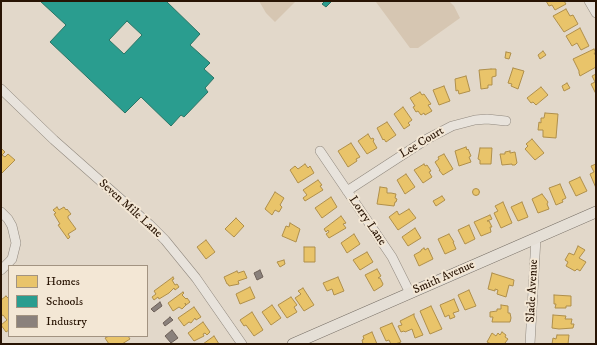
<!DOCTYPE html>
<style>
body{margin:0}
#map{position:relative;width:597px;height:345px;overflow:hidden;background:#e2d8ca;font-family:"IM FELL DW Pica",serif}
canvas{display:block}
.frame{position:absolute;inset:0;border:2px solid #281404;pointer-events:none}
.legend{position:absolute;left:8px;top:265px;width:140px;height:72px;box-sizing:border-box;background:#f3e7d5;border:1px solid #a29381;margin:0;padding:5px 7px;list-style:none;font-size:12px;color:#281404}
.legend li{display:flex;align-items:center;gap:8px;height:20px}
.legend b{width:20px;border:1px solid #a29381}
</style>
<div id="map">
<canvas width="597" height="345"></canvas>
<div class="frame"></div>
<ul class="legend">
<li><b style="height:11px;background:#e9c46a"></b>Homes</li>
<li><b style="height:11px;background:#2a9d8f"></b>Schools</li>
<li><b style="height:11px;background:#8a817c"></b>Industry</li>
</ul>
</div>
<script>
const c = document.querySelector('canvas').getContext('2d');
c.lineJoin = 'round';
function paint(path, color) {
  c.fillStyle = color;
  c.fill(path, 'evenodd');
}
function toPath(rows) {
  const path = new Path2D();
  for (const r of rows) {
    if (r.length === 3) {
      path.moveTo(r[0] + r[2], r[1]);
      path.arc(r[0], r[1], r[2], 0, 2 * Math.PI);
      continue;
    }
    path.moveTo(r[0], r[1]);
    for (let i = 2; i < r.length; i += 2) path.lineTo(r[i], r[i + 1]);
  }
  return path;
}
function strokePath(path, color, width, dash) {
  c.strokeStyle = color;
  c.lineWidth = width;
  c.lineCap = dash ? 'butt' : 'round';
  c.setLineDash(dash || []);
  c.stroke(path);
}
function write(font, color, halo, rows, align = 'center') {
  c.font = font + ' "IM FELL DW Pica",serif';
  c.lineWidth = 4;
  c.setLineDash([]);
  c.textBaseline = 'middle';
  c.strokeStyle = halo;
  c.fillStyle = color;
  for (const [text, x, y, turn = 0] of rows) {
    c.save();
    c.translate(x, y);
    c.rotate((+turn || 0) * Math.PI / 180);
    c.textAlign = isNaN(turn) ? turn : align;
    if (halo) c.strokeText(text, 0, 0);
    c.fillText(text, 0, 0);
    c.restore();
  }
}
paint(toPath([
 [259,1,296,1,275,22,266,13],
 [377,1,449,1,454,6,460,18,418,48,410,48,376,2]
]), '#d6c6b2');
const homes = toPath([
 [546,1,564,1,566,4,555,10,552,5,549,6,546,1],
 [566,9,570,16,573,15,578,24,564,32,553,16,566,9],
 [580,28,589,46,581,50,577,43,572,46,566,36,580,28],
 [594,49,596,53,594,53,596,56,596,67,580,76,579,73,579,71,573,59,594,49],
 [543,51,546,55,540,59,538,55,543,51],
 [506,52,511,53,509,59,505,58,506,52],
 [513,68,524,71,518,89,511,86,512,84,508,83,513,68],
 [491,69,496,69,496,76,492,77,492,85,488,85,488,88,481,89,479,70,491,69],
 [596,74,596,94,591,84,595,82,592,76,596,74],
 [466,76,470,91,459,94,458,90,456,91,455,79,466,76],
 [567,83,570,88,564,91,562,86,567,83],
 [444,86,450,101,439,105,433,90,444,86],
 [541,87,548,95,536,105,533,102,531,103,527,98,541,87],
 [420,92,422,95,424,94,431,104,428,105,432,111,425,115,424,113,421,115,418,111,416,112,413,107,415,106,410,98,420,92],
 [403,107,412,120,408,123,410,125,404,129,394,114,403,107],
 [545,113,558,114,556,138,543,137,543,130,538,130,539,122,541,123,541,118,544,118,545,113],
 [387,122,396,135,386,142,384,139,383,140,377,128,387,122],
 [368,134,371,139,373,138,374,140,373,141,377,148,367,154,358,141,368,134],
 [532,139,544,153,535,160,525,149,528,146,526,144,532,139],
 [351,143,360,157,356,159,357,161,348,167,338,151,351,143],
 [466,147,467,150,468,149,471,156,469,157,471,162,459,166,455,151,466,147],
 [1,148,5,152,2,155,5,157,8,154,15,160,1,174,1,148],
 [480,148,492,148,491,164,480,164,480,160,478,159,480,148],
 [510,151,510,153,515,152,517,163,515,165,512,165,512,164,502,165,500,154,505,154,505,152,510,151],
 [444,154,453,169,443,175,439,170,440,170,435,162,439,159,438,157,444,154],
 [305,164,308,168,310,166,314,173,298,183,290,170,295,166,298,169,305,164],
 [424,164,425,166,427,165,431,171,429,172,432,177,423,183,414,170,424,164],
 [596,164,596,188,590,174,594,172,591,166,596,164],
 [406,174,415,187,405,194,397,180,406,174],
 [580,177,587,191,576,196,569,182,580,177],
 [318,180,322,185,320,186,323,190,305,201,303,198,307,195,303,190,318,180],
 [560,184,566,198,562,200,563,202,556,205,549,188,560,184],
 [380,187,387,188,387,193,391,193,396,194,395,198,397,199,396,202,395,202,394,206,377,204,380,187],
 [476,192,3.5],
 [275,192,284,198,280,205,282,207,279,212,275,210,272,215,265,209,275,192],
 [542,194,548,202,547,204,549,209,538,213,532,199,542,194],
 [442,196,445,200,436,206,433,201,442,196],
 [331,197,337,207,322,218,315,208,331,197],
 [503,202,512,223,501,228,494,213,498,211,495,206,503,202],
 [522,202,528,217,518,221,511,207,522,202],
 [57,207,59,210,64,207,66,210,67,209,71,214,68,216,68,218,76,229,68,234,70,237,68,239,58,225,60,224,54,214,56,213,53,210,57,207],
 [409,209,416,218,398,230,389,217,397,211,399,215,409,209],
 [490,215,492,219,487,221,489,221,492,227,490,227,491,232,481,236,474,222,490,215],
 [341,216,346,223,343,224,346,228,329,238,326,234,329,232,328,230,326,232,324,229,341,216],
 [236,218,244,226,234,237,225,229,236,218],
 [290,223,300,229,296,242,282,236,286,226,289,227,290,223],
 [469,225,475,239,465,244,458,230,469,225],
 [415,228,421,238,408,246,402,237,415,228],
 [354,234,360,244,347,253,341,243,354,234],
 [449,234,454,242,453,242,456,249,445,254,438,239,449,234],
 [206,240,215,252,206,259,197,247,206,240],
 [578,246,585,250,579,258,586,262,580,271,577,269,575,271,566,266,568,262,565,260,569,253,574,255,578,246],
 [304,247,315,247,315,262,304,262,304,247],
 [424,248,425,250,428,248,433,259,419,266,414,255,421,251,421,250,424,248],
 [367,252,373,262,360,270,353,260,367,252],
 [284,260,285,264,280,267,277,262,284,260],
 [377,269,381,276,378,278,380,278,383,284,382,286,374,291,365,275,377,269],
 [237,271,238,273,244,271,247,278,238,281,239,284,229,286,228,284,227,284,224,277,237,271],
 [492,273,514,280,513,286,509,285,506,297,497,294,498,290,495,289,495,291,488,289,492,273],
 [173,277,174,279,172,280,175,285,177,284,179,287,175,290,174,288,169,293,159,299,158,297,154,300,152,297,156,294,154,291,173,277],
 [338,277,344,291,334,295,332,289,327,291,323,283,338,277],
 [250,287,255,298,240,304,236,294,250,287],
 [303,288,314,305,304,311,295,298,301,294,298,291,303,288],
 [469,290,476,306,465,310,458,295,469,290],
 [183,292,184,293,182,295,186,299,187,298,190,302,186,305,185,303,186,305,182,309,179,307,173,311,168,303,183,292],
 [554,295,571,296,571,306,566,306,566,308,555,308,556,304,554,304,554,295],
 [6,296,9,299,9,330,6,332,1,325,7,320,3,315,1,316,1,300,6,296],
 [291,297,297,305,294,307,297,312,287,318,278,305,291,297],
 [454,299,459,311,453,313,455,317,450,319,449,315,445,317,440,305,454,299],
 [272,305,281,318,271,325,262,312,272,305],
 [501,305,508,306,508,313,510,313,511,318,510,322,492,322,493,317,490,317,490,312,497,311,497,309,501,309,501,305],
 [431,306,442,329,430,334,420,311,431,306],
 [194,307,201,317,196,320,195,318,191,323,189,322,184,326,178,318,194,307],
 [252,312,263,330,254,336,246,325,244,326,240,320,252,312],
 [414,314,414,316,423,335,415,338,412,329,405,332,404,331,401,332,398,326,402,325,400,321,414,314],
 [553,315,566,316,565,319,572,319,571,324,574,324,573,328,559,329,552,328,553,315],
 [203,322,210,332,207,335,205,333,203,334,204,336,194,341,188,333,203,322],
 [392,323,401,342,395,344,391,344,389,340,386,341,380,328,392,323],
 [372,332,377,344,363,344,362,340,364,339,363,336,372,332],
 [502,332,506,335,505,337,508,339,505,343,506,344,491,344,487,342,492,333,496,336,498,333,500,335,502,332],
 [557,335,569,335,568,344,552,344,553,338,556,339,557,335],
 [109,336,128,336,130,339,122,344,109,344,105,338,109,336],
 [214,336,219,344,203,344,214,336]
]);
paint(homes, '#e9c46a');
strokePath(homes, '#af8f4b', 1);
const schools = toPath([
 [40,1,166,1,200,34,190,45,210,63,204,69,214,78,205,88,208,92,184,117,181,115,171,126,141,97,125,113,50,42,66,25,40,1],
 [127,21,142,35,124,54,109,40,127,21],
 [325,1,331,2,326,7,322,4,325,1]
]);
paint(schools, '#2a9d8f');
strokePath(schools, '#297465', 1);
const industry = toPath([
 [260,270,263,277,257,280,254,273,260,270],
 [160,302,162,306,154,312,151,309,160,302],
 [170,317,173,320,165,326,163,323,170,317],
 [172,330,178,338,171,343,165,336,172,330]
]);
paint(industry, '#8a817c');
strokePath(industry, '#6d6058', 1);
const minor = toPath([
 [589,1,596,13],
 [1,89,54,140,149,224,165,240,196,278,242,344],
 [320,151,392,257,410,293],
 [347,191,427,139,452,126,475,120,487,119,506,121],
 [1,212,8,219,12,226,16,243,12,259,1,270],
 [530,344,536,238]
]);
const major = toPath([
 [293,344,596,212]
]);
strokePath(minor, '#90887e', 10);
strokePath(major, '#756d64', 12);
strokePath(minor, '#e8e3dc', 9);
strokePath(major, '#e5dfd6', 11);
write('12px', '#281404', '#f3e7d5', [
 ["Lee Court",422,143,-31],
 ["Seven Mile Lane",130,209,42],
 ["Lorry Lane",367,221,56],
 ["Smith Avenue",444,278,-24],
 ["Slade Avenue",533,291,-87]
]);
</script>
